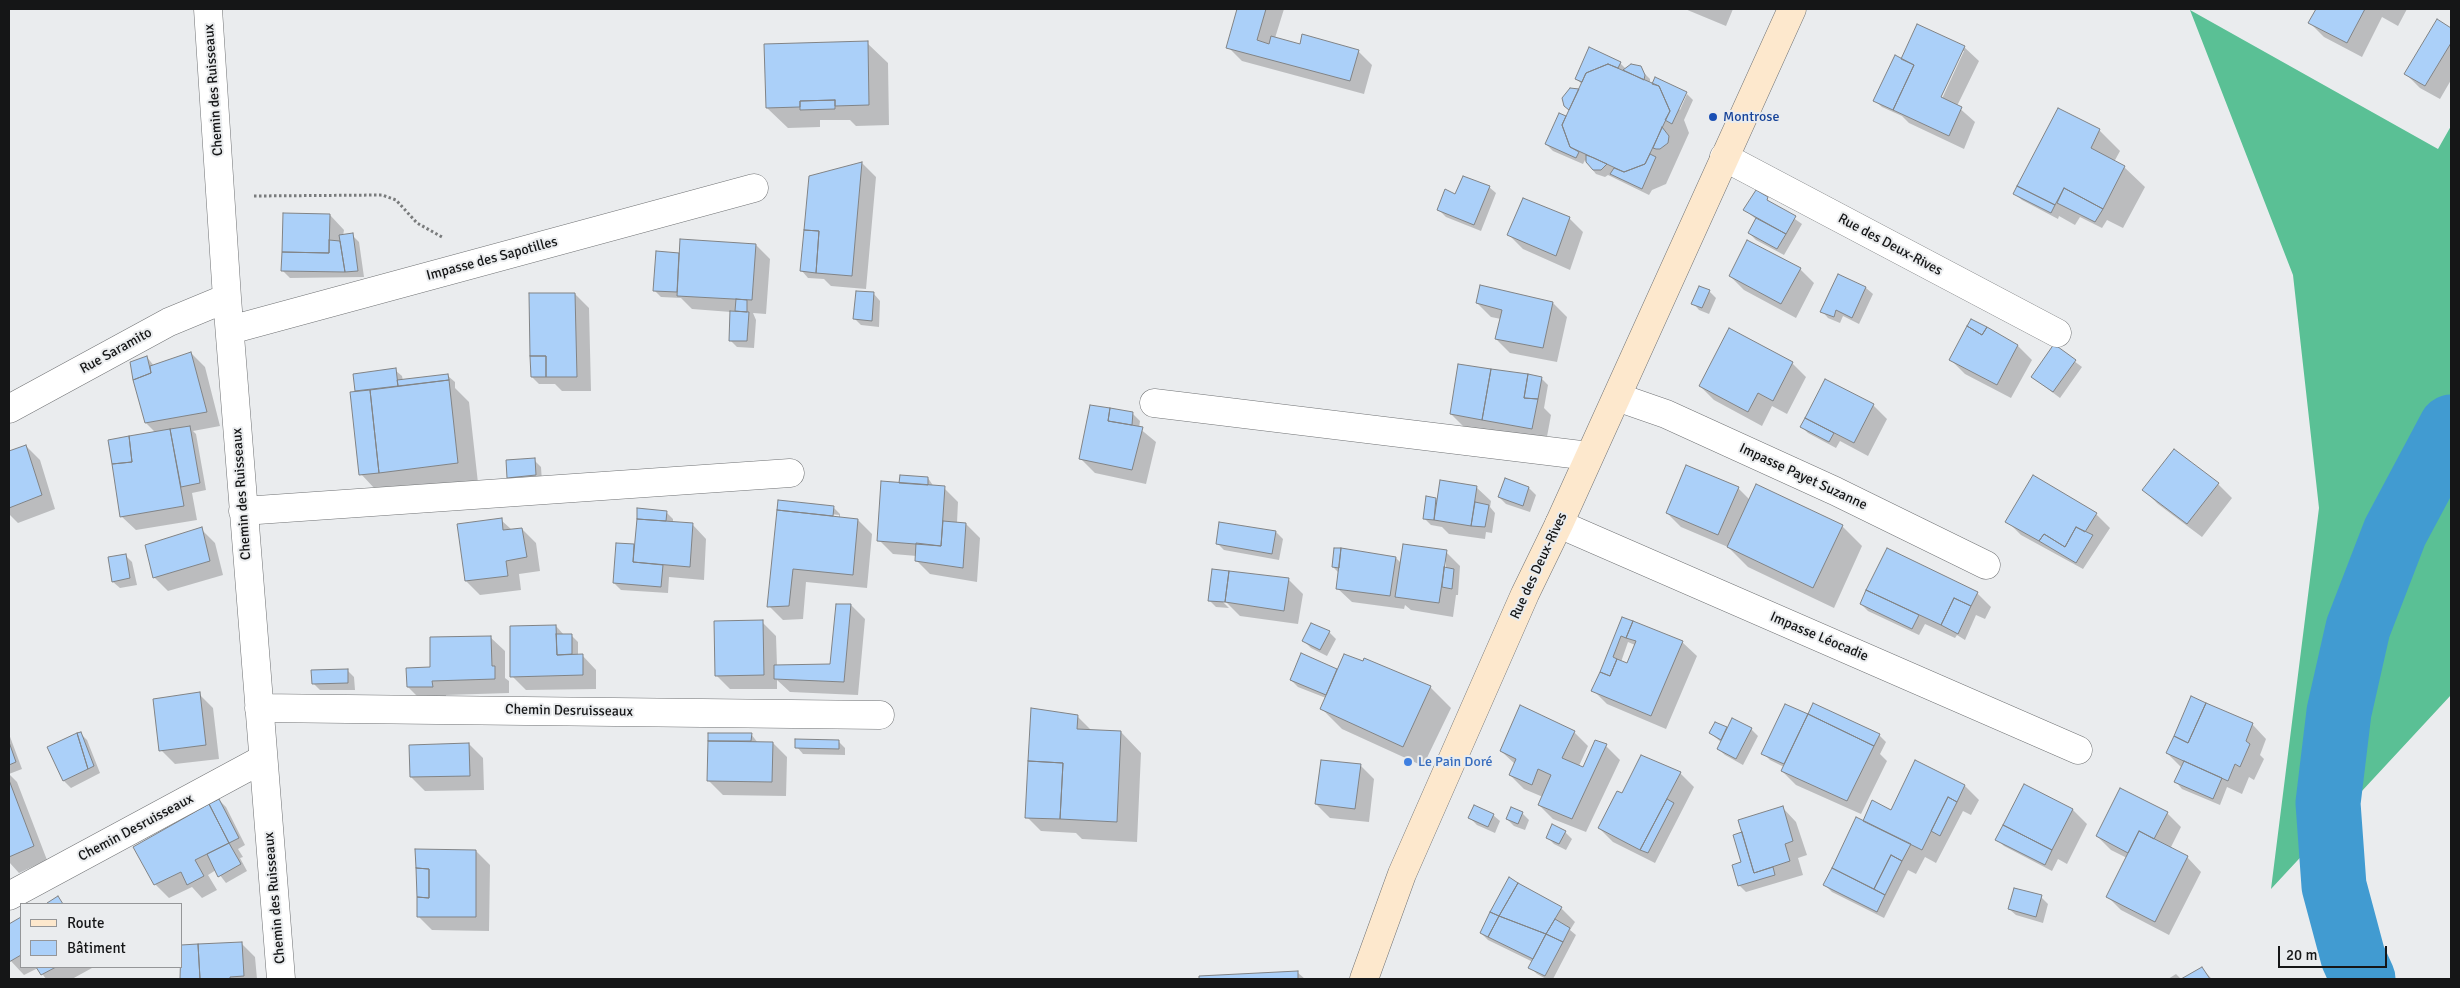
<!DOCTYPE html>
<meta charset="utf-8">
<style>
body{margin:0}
#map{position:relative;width:2460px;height:988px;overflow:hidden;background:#eaecee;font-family:Signika,sans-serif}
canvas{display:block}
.frame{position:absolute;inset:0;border:10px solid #151617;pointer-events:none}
.legend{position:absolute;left:20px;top:903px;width:162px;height:65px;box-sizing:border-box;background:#eaecee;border:1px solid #959698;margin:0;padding:6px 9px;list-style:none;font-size:15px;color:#151617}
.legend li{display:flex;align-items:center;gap:10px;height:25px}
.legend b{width:25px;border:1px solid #959698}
.scale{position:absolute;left:2278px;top:946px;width:109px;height:22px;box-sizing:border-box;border:2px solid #151617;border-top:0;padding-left:6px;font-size:15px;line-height:18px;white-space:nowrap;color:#151617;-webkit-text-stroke:4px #eaecee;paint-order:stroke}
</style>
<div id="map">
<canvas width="2460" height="988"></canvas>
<div class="frame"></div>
<ul class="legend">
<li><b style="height:6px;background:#fde8cd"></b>Route</li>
<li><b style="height:14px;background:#abd0f9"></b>Bâtiment</li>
</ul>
<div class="scale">20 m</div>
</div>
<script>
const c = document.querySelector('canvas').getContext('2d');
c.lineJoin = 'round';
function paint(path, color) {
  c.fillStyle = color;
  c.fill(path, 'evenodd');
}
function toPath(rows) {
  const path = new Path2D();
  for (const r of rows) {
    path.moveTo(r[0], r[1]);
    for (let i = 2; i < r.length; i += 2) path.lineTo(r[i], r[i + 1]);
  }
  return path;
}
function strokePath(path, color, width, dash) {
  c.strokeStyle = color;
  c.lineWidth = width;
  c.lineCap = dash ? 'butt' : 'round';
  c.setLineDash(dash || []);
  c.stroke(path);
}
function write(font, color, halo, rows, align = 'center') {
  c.font = font + ' Signika,sans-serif';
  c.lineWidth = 4;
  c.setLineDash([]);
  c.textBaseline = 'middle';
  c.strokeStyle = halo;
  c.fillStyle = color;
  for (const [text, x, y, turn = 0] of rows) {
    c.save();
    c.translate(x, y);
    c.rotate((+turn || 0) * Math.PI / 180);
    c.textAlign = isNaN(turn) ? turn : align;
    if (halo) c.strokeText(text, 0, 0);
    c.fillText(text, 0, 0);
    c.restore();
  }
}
paint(toPath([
 [2190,10,2438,149,2451,126,2451,695,2271,889,2319,508,2293,275]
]), '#5ac095');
paint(toPath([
 [1238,9,1284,9,1275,38,1300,45,1358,51,1372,65,1364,94,1242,61,1228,47],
 [1685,9,1733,9,1726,26],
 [2318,9,2407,9,2398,26,2382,17,2362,57,2324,37,2310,23],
 [2437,21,2451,29,2451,80,2440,99,2420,88,2406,74],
 [1918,25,1964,47,1979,61,1957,106,1975,122,1964,149,1909,123,1902,116,1882,107,1875,101,1902,60],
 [1961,51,1964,51,1940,103,1937,102],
 [867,43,888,63,889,125,856,126,850,120,820,120,820,127,788,128,767,108],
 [1590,49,1620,63,1626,69,1637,66,1650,79,1650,84,1686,93,1678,108,1680,110,1687,94,1693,100,1684,120,1689,133,1666,184,1652,190,1649,195,1608,175,1605,177,1596,174,1585,160,1583,164,1553,151,1546,144,1560,114,1567,117,1570,110,1563,98,1568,91,1580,90,1582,84,1576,79],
 [2099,130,2120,151,2114,162,2124,167,2145,187,2123,228,2107,220,2102,228,2080,217,2075,225,2059,216,2058,219,2022,200,2015,194],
 [862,163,876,177,866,289,831,286,824,279,808,278,802,271],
 [1489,187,1496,193,1481,231,1446,217,1439,210,1455,196],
 [1756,192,1802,224,1784,255,1756,240,1749,233,1757,220,1745,210],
 [330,215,344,230,343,236,352,235,359,242,364,277,290,278,283,271],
 [1569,218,1583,232,1570,270,1523,249,1509,235],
 [681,241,756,245,770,259,766,314,753,313,756,320,754,348,737,347,730,340,731,312,692,309,681,298,661,297,654,290,657,253,680,255,678,255,676,290,678,290],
 [1800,269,1814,283,1796,318,1744,290,1730,276],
 [1839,276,1866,288,1873,294,1859,324,1843,316,1840,323,1828,318,1822,311],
 [1700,287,1709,291,1716,298,1709,314,1699,310,1693,303],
 [575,294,589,308,591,391,562,391,555,384,539,384,532,377],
 [874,294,880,301,879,327,861,325,854,318],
 [1477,303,1553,303,1567,317,1557,362,1510,353,1496,339,1501,319,1491,317],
 [1972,321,2018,346,2032,360,2011,398,1965,374,1951,360],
 [1730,330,1792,363,1806,377,1787,414,1772,406,1762,426,1714,400,1700,386],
 [2054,346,2082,367,2060,398,2032,377],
 [191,353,205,367,220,426,193,431,196,434,206,490,192,493,197,520,136,530,121,516,156,433,146,423,147,357,154,366],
 [395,370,402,376,403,381,448,376,455,382,455,388,469,402,478,483,401,493,395,487,375,489,361,474,356,390],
 [1541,378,1548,385,1544,408,1551,415,1546,442,1465,428,1451,414],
 [1826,380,1873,405,1887,419,1868,456,1840,441,1836,448,1808,433,1802,427],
 [1091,406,1133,414,1140,421,1139,428,1156,442,1146,484,1095,473,1081,459],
 [26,446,40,460,55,509,18,523,9,514,9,452],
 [2174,451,2218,484,2232,498,2202,537,2158,504,2144,490],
 [534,460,541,467,542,482,515,484,508,477],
 [928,478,934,487,944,488,958,502,957,523,966,524,980,538,977,582,930,574,916,560,917,556,893,554,879,540,901,484],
 [1476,487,1491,501,1490,507,1495,513,1492,533,1486,532,1485,539,1449,534,1442,527,1431,525,1424,518,1436,499,1438,501],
 [1529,488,1536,495,1530,512,1506,504,1499,497],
 [1738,488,1750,500,1842,526,1862,546,1834,608,1748,567,1728,547,1681,527,1667,513],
 [779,502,833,507,840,514,840,518,858,520,872,534,867,588,806,582,803,619,783,620,769,606],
 [784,509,839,515,839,518,784,512],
 [638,509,666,512,673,519,673,523,692,524,706,539,704,580,669,577,668,593,621,590,614,583,634,545,635,547],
 [2096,514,2110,528,2083,569,2021,535,2007,521],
 [501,520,512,530,522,529,536,543,540,571,519,574,521,590,480,595,466,581],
 [201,529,215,543,223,575,168,591,154,577],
 [1276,532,1283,539,1279,560,1224,550,1217,543],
 [1446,552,1460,566,1458,595,1456,595,1453,617,1411,610,1405,605,1404,609,1352,602,1337,588,1339,573,1333,567,1396,558,1401,563],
 [1444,560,1446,562,1446,568,1443,568],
 [125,555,132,562,137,585,120,588,113,582],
 [1289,580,1303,594,1298,624,1240,616,1225,601,1222,601,1229,608,1216,607,1209,600],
 [1868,590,1977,593,1991,607,1985,619,1976,615,1965,640,1957,635,1955,638,1925,624,1919,635,1868,611,1861,604],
 [851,605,865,619,858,695,790,692,777,680,777,689,730,689,716,675,762,622,776,636,777,666,831,665],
 [1623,619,1682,642,1697,656,1666,729,1607,704,1593,690],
 [1628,642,1635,645,1628,664,1621,662],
 [556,626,564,635,571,635,578,642,578,656,582,655,596,670,596,689,526,690,512,676],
 [1329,632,1336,639,1327,656,1311,648,1304,641],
 [490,637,505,651,505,678,509,681,509,693,446,695,446,700,422,701,408,687,432,669],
 [1365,660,1430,687,1451,708,1423,766,1342,729,1321,708,1326,698,1298,687,1291,680,1338,671,1364,663],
 [347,670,354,677,355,690,320,690,313,683],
 [199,694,213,708,219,759,175,764,161,750],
 [1785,706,1808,716,1879,735,1886,742,1880,754,1887,761,1861,814,1796,785,1782,771,1784,767,1770,760,1763,753],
 [1077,716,1092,731,1121,732,1141,753,1137,842,1082,839,1076,833,1041,831,1027,817],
 [1715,724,1728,729,1751,729,1758,736,1743,765,1725,755,1718,749,1721,742,1710,733],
 [2252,724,2266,739,2260,755,2264,759,2254,780,2249,777,2242,794,2227,787,2220,805,2182,789,2176,782,2181,767,2167,753],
 [1574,732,1588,746,1579,766,1584,768,1606,746,1620,760,1586,832,1553,819,1539,805,1543,797,1524,789,1510,775,1515,764,1501,751],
 [80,733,87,740,100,773,71,788,64,781,49,748],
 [9,734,22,769,9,774,17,782,47,860,19,873,9,862],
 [710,734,751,734,758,743,773,743,787,757,786,796,723,795,709,781],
 [838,741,845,748,845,755,803,754,797,747],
 [469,744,483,758,484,790,425,791,411,777],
 [1916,762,1965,786,1979,800,1971,815,1963,811,1936,863,1925,857,1916,874,1908,870,1884,918,1832,892,1825,885,1857,819,1863,822,1891,811],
 [1360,765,1374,779,1369,822,1330,818,1316,804],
 [1680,773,1694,787,1655,863,1613,842,1599,828,1623,794],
 [2024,786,2073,810,2087,824,2067,864,2058,859,2052,871,2004,846,1997,839],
 [219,800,226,807,245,845,238,849,243,857,240,858,247,871,226,883,216,870,208,875,217,890,202,898,192,887,169,898,155,884,135,847],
 [1782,807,1796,822,1807,855,1798,858,1803,875,1746,892,1739,885,1743,863,1743,833],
 [1522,813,1529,820,1525,830,1514,826,1507,819],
 [2167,813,2181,827,2170,849,2187,857,2201,872,2169,935,2121,910,2107,896,2127,858,2111,850,2097,836],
 [1493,815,1500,821,1495,833,1477,825,1470,818],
 [1565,832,1572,839,1566,850,1554,844,1547,837],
 [476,851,490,865,489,931,432,930,418,916],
 [2041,897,2048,904,2043,923,2016,915,2009,909],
 [1561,908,1575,922,1570,930,1576,935,1553,979,1546,979,1537,974,1530,967,1533,962,1488,940,1481,933],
 [21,918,21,967,92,968,72,979,46,979,38,968,24,975,9,959,9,925],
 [241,943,255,957,257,979,182,979,181,967],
 [2202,969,2212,979,2184,979],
 [1297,972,1305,979,1201,979,1201,977],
 [2176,974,2181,979,2168,979]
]), '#0003');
strokePath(toPath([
 [2363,979,2353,957,2334,886,2328,803,2339,712,2358,628,2395,532,2451,427]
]), '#419bd1', 65);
const building = toPath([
 [1237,9,1266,9,1257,40,1269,44,1271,36,1300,44,1302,34,1359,50,1350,81,1226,48,1237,9],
 [2316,9,2365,9,2347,43,2308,23,2316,9],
 [2437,19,2451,28,2451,43,2425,86,2404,74,2437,19],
 [1917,24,1965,46,1941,97,1962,107,1949,136,1893,110,1914,65,1901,59,1917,24],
 [868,41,869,105,835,106,835,100,800,101,800,107,766,108,764,44,868,41],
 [1589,47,1621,62,1618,68,1608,64,1586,73,1582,82,1575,79,1589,47],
 [1895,55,1914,65,1893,110,1873,101,1895,55],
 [1608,64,1659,86,1670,111,1645,164,1624,172,1570,147,1562,125,1586,73,1608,64],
 [1631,64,1641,66,1645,75,1644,80,1623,70,1631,64],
 [1655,77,1687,92,1672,124,1665,120,1670,111,1659,86,1652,84,1655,77],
 [1570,88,1579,89,1569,110,1564,106,1562,98,1570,88],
 [835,100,835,109,800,110,800,101,835,100],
 [2058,108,2100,129,2091,148,2125,166,2103,209,2064,188,2055,205,2017,186,2058,108],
 [1559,113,1566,116,1562,125,1570,147,1579,152,1576,158,1545,144,1559,113],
 [1662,127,1669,136,1668,143,1660,149,1656,149,1653,148,1662,127],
 [1650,154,1656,157,1642,189,1610,174,1614,168,1624,172,1645,164,1650,154],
 [1586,155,1594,158,1607,164,1601,170,1593,170,1586,162,1586,155],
 [862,162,852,276,816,273,819,231,804,230,809,176,862,162],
 [1463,176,1490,186,1474,225,1437,210,1445,189,1455,194,1463,176],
 [2017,186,2055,205,2051,213,2013,194,2017,186],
 [2064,188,2103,209,2095,222,2057,203,2064,188],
 [1756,190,1768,197,1767,200,1796,216,1786,234,1743,210,1756,190],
 [1523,198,1570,217,1556,256,1507,235,1523,198],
 [283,213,330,214,329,253,282,252,283,213],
 [1756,218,1786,234,1777,249,1748,233,1756,218],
 [804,230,819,231,816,273,800,271,804,230],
 [353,233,358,271,345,272,339,235,353,233],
 [680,239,756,244,752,300,677,296,680,239],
 [329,240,340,241,345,272,281,271,282,252,329,253,329,240],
 [1747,240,1801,268,1781,304,1729,276,1747,240],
 [656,251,679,253,677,292,653,291,656,251],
 [1838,274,1866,287,1852,318,1836,310,1834,317,1820,312,1838,274],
 [1480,285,1553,302,1543,348,1495,339,1502,310,1476,303,1480,285],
 [1699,286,1710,290,1702,308,1691,304,1699,286],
 [856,291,874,292,872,321,853,319,856,291],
 [529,293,575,293,577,377,546,377,546,356,530,356,529,293],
 [736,299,747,300,747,312,735,311,736,299],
 [730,311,749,312,747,341,729,341,730,311],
 [1971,319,1987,327,1982,335,1967,326,1971,319],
 [1967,326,1982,335,1987,327,2018,345,1997,385,1949,360,1967,326],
 [1729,328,1793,362,1773,401,1758,393,1748,412,1699,386,1729,328],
 [2054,344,2076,360,2053,392,2031,377,2054,344],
 [191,352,207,412,145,423,133,380,151,373,150,366,191,352],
 [147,356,151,373,133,380,130,362,147,356],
 [530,356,546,356,546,377,531,377,530,356],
 [1458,364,1491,369,1482,420,1450,414,1458,364],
 [396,368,398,386,355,391,353,374,396,368],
 [1491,369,1528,374,1524,398,1538,399,1532,429,1482,420,1491,369],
 [448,374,449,380,398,386,397,380,448,374],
 [1528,374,1542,377,1538,399,1524,398,1528,374],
 [1825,379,1874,404,1854,443,1805,418,1825,379],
 [449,380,458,463,379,473,370,390,449,380],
 [370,390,379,473,359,475,350,392,370,390],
 [1090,405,1110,408,1108,421,1143,427,1132,470,1079,459,1090,405],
 [1110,408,1133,412,1132,425,1108,421,1110,408],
 [1805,418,1834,433,1829,442,1800,427,1805,418],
 [190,426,200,483,181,487,170,429,190,426],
 [170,429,184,506,120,517,112,464,132,462,129,436,170,429],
 [129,436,132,462,112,464,108,440,129,436],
 [26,445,42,495,9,508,9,451,26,445],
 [2174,449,2219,483,2187,524,2142,490,2174,449],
 [535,458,536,475,507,478,506,460,535,458],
 [1686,465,1739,487,1718,535,1666,513,1686,465],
 [900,475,928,477,928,485,899,483,900,475],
 [2033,475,2097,513,2085,532,2076,527,2065,547,2044,534,2039,541,2005,522,2033,475],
 [1505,478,1529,487,1523,506,1498,497,1505,478],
 [1440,480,1477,486,1471,526,1434,520,1440,480],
 [881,481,945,486,941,546,877,541,881,481],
 [1756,484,1843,525,1813,588,1727,547,1756,484],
 [1426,496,1436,498,1434,520,1423,519,1426,496],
 [778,500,834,506,833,516,777,510,778,500],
 [1475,502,1489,505,1485,527,1471,526,1475,502],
 [637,508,667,511,666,521,637,519,637,508],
 [777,510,858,519,853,575,793,569,789,606,767,607,777,510],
 [502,518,503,530,522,528,527,557,506,561,508,576,465,581,457,524,502,518],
 [637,519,693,523,690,567,633,562,637,519],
 [943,521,966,523,963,568,915,561,916,543,941,546,943,521],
 [1219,522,1276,531,1272,554,1216,544,1219,522],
 [202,527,210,561,153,578,145,545,202,527],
 [2076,527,2093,535,2076,563,2039,541,2044,534,2065,547,2076,527],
 [616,543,634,544,633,562,663,565,661,587,613,583,616,543],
 [1403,544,1447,550,1439,603,1395,597,1403,544],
 [1334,548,1341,548,1339,568,1332,567,1334,548],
 [1341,548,1396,557,1390,596,1336,589,1341,548],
 [1887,548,1978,592,1971,606,1954,598,1941,625,1866,590,1887,548],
 [126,554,130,578,112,582,108,557,126,554],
 [1444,567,1454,569,1452,589,1442,587,1444,567],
 [1212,569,1229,571,1225,602,1208,601,1212,569],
 [1229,571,1289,578,1284,611,1225,602,1229,571],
 [1866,590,1919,615,1912,629,1860,604,1866,590],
 [1954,598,1971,606,1958,634,1941,625,1954,598],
 [836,604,851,604,844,682,774,679,774,665,830,664,836,604],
 [1622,617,1633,621,1626,638,1621,636,1613,657,1617,659,1610,676,1600,672,1622,617],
 [763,620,764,675,715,676,714,621,763,620],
 [1633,621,1683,641,1651,716,1591,691,1600,672,1610,676,1617,659,1627,663,1636,641,1626,638,1633,621],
 [1311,623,1330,631,1320,650,1302,641,1311,623],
 [556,625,557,655,583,654,583,675,510,677,510,626,556,625],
 [556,634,572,634,572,654,557,655,556,634],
 [491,636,492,666,495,666,495,679,432,681,433,687,407,687,406,668,430,667,430,637,491,636],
 [1301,653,1337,669,1326,695,1290,680,1301,653],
 [1344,654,1363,661,1364,658,1431,686,1403,747,1320,709,1344,654],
 [348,669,348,683,312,684,311,670,348,669],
 [200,692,206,745,159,751,153,699,200,692],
 [2191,696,2206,703,2188,743,2174,736,2191,696],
 [1813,703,1880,734,1874,746,1808,714,1813,703],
 [2206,703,2253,723,2246,741,2250,744,2240,767,2235,764,2228,781,2166,753,2174,736,2188,743,2206,703],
 [1785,704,1808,714,1784,764,1761,754,1785,704],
 [1520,705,1575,731,1562,758,1583,767,1595,740,1607,744,1572,819,1538,805,1551,775,1538,769,1532,785,1509,775,1516,759,1500,751,1520,705],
 [1031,708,1078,715,1077,729,1121,731,1117,822,1060,819,1063,763,1028,761,1031,708],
 [1808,714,1874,746,1847,801,1781,771,1808,714],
 [1732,718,1752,728,1736,759,1717,749,1732,718],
 [1715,722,1727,727,1721,740,1709,733,1715,722],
 [81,732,94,766,88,769,77,733,81,732],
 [77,733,88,769,63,781,47,747,77,733],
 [708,733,752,733,751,741,708,741,708,733],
 [795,739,839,740,839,749,795,748,795,739],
 [708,741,773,742,772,782,707,781,708,741],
 [9,742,16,762,9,765,9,742],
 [469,743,470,776,410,777,409,745,469,743],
 [1641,755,1681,772,1640,850,1598,828,1617,791,1622,793,1641,755],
 [1321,760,1361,764,1355,809,1315,804,1321,760],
 [1915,760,1965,785,1957,802,1948,797,1922,850,1863,821,1872,800,1891,810,1915,760],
 [1028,761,1063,763,1060,819,1025,818,1028,761],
 [2184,761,2222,778,2213,799,2174,782,2184,761],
 [9,780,34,846,9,857,9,780],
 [2024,784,2073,809,2052,850,2003,825,2024,784],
 [2120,788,2168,812,2154,839,2139,831,2128,853,2096,836,2120,788],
 [1948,797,1957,802,1940,836,1931,831,1948,797],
 [219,799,239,838,229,843,209,804,219,799],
 [1667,799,1674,803,1648,853,1640,850,1667,799],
 [209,804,229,843,195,860,204,876,187,885,181,872,154,885,133,847,209,804],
 [1474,805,1494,814,1488,827,1468,818,1474,805],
 [1783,806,1793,841,1785,844,1790,861,1754,873,1738,820,1783,806],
 [1511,807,1523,812,1518,824,1506,819,1511,807],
 [1856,817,1911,844,1902,861,1891,855,1874,889,1832,868,1856,817],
 [1552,824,1566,831,1559,844,1546,838,1552,824],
 [2003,825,2052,850,2045,865,1995,840,2003,825],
 [2139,831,2188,856,2155,922,2106,897,2139,831],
 [1742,832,1754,873,1773,867,1775,875,1738,886,1732,865,1741,862,1733,835,1742,832],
 [229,843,241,864,218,877,207,854,229,843],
 [415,849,476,850,476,917,417,917,417,897,429,898,429,869,416,868,415,849],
 [1891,855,1902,861,1885,895,1874,889,1891,855],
 [416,868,429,869,429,898,417,897,416,868],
 [1832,868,1885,895,1877,912,1823,885,1832,868],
 [1509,877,1518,883,1499,916,1490,912,1509,877],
 [1518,883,1562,907,1546,934,1499,916,1518,883],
 [2014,888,2042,895,2036,917,2008,909,2014,888],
 [58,896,63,904,48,904,47,903,58,896],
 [1490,912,1499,916,1488,937,1480,933,1490,912],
 [1499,916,1546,934,1533,959,1488,937,1499,916],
 [21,917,21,955,9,962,9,924,21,917],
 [1555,919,1570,928,1563,942,1546,934,1555,919],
 [1546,934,1563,942,1545,976,1528,968,1546,934],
 [242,942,244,976,230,977,230,979,200,979,198,944,242,942],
 [198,944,200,979,180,979,181,945,198,944],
 [36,967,56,967,41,975,36,967],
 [2202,967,2210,979,2181,979,2202,967],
 [1298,971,1298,979,1199,979,1199,976,1298,971]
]);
paint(building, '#abd0f9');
strokePath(building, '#818385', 1);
const street = toPath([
 [208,9,227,298,281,979],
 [1724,157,2057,333],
 [230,330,754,188],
 [1617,397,1666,414,1835,491,1986,565],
 [1154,403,1589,456],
 [9,409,169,322,227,298],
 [243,511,790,473],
 [1559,524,2078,750],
 [259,708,880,715],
 [9,896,263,759]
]);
const secondary = toPath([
 [1364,979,1402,874,1525,594,1559,524,1792,9]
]);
strokePath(street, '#707274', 29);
strokePath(secondary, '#707274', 29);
strokePath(toPath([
 [254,196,382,195,396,200,417,223,442,237]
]), '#797b7c', 3, [2.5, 2.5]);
strokePath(street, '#fff', 28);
strokePath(secondary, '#fde8cd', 28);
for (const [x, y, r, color] of [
 [1713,117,5,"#1a4fb4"],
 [1408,762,5,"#3f7fe0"]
]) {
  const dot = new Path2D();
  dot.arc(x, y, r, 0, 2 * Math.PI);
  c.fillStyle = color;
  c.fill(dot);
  strokePath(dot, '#eaecee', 2);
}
write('14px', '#151617', '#eaecee', [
 ["Chemin des Ruisseaux",214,90,-94],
 ["Rue des Deux-Rives",1890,245,28],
 ["Impasse des Sapotilles",492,259,-15],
 ["Rue Saramito",116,351,-29],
 ["Impasse Payet Suzanne",1803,477,25],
 ["Chemin des Ruisseaux",242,494,-94],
 ["Rue des Deux-Rives",1539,566,-65],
 ["Impasse Léocadie",1819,637,23],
 ["Chemin Desruisseaux",569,711,1],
 ["Chemin Desruisseaux",136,828,-28],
 ["Chemin des Ruisseaux",275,898,-95]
]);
write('14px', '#164399', '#eaecee', [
 ["Montrose",1723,117]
], 'left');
write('14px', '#366cbe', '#eaecee', [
 ["Le Pain Doré",1418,762]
], 'left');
</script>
